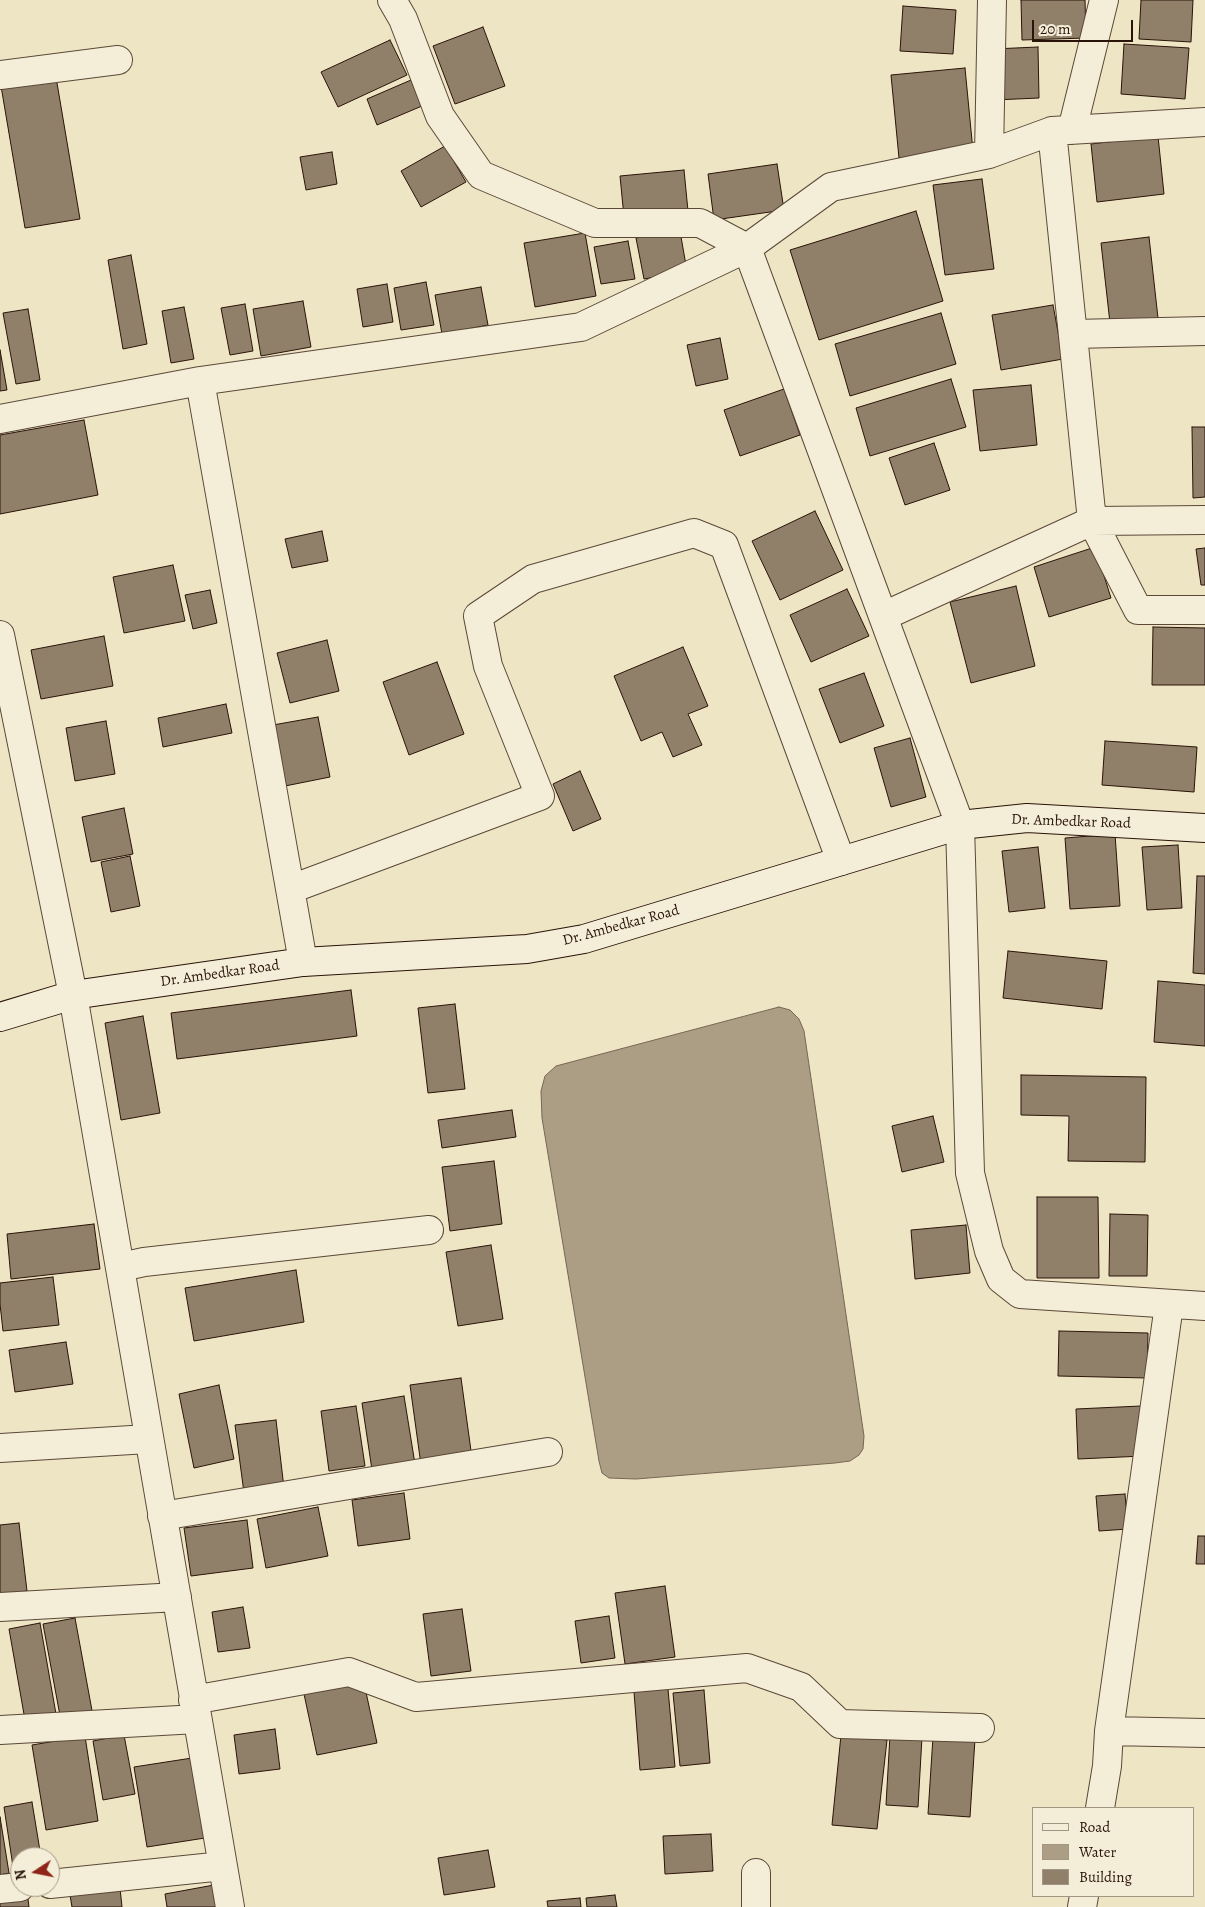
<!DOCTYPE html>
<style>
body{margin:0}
#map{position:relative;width:1205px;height:1907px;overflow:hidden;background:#eee5c5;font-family:Alegreya,serif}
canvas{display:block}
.legend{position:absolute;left:1032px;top:1807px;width:162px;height:90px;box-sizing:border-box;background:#f4eed9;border:1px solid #a39685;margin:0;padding:6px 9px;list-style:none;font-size:15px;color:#2a1308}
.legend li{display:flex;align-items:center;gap:10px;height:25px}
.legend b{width:25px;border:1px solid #a39685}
.north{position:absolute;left:10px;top:1847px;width:50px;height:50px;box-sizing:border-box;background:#f4eed9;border:1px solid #a39685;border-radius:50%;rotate:259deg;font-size:14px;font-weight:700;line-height:20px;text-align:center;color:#2a1308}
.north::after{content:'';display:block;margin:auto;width:18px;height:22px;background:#8f2418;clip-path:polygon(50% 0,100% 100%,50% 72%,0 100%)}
.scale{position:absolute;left:1032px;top:20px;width:101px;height:22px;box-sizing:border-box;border:2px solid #2a1308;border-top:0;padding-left:6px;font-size:15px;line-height:18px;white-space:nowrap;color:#2a1308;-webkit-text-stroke:4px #f4eed9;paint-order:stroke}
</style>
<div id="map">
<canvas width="1205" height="1907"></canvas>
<ul class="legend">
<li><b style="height:6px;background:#f4eed9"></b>Road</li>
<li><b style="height:14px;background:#ab9e85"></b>Water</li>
<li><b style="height:14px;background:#90806a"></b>Building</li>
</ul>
<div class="north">N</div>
<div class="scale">20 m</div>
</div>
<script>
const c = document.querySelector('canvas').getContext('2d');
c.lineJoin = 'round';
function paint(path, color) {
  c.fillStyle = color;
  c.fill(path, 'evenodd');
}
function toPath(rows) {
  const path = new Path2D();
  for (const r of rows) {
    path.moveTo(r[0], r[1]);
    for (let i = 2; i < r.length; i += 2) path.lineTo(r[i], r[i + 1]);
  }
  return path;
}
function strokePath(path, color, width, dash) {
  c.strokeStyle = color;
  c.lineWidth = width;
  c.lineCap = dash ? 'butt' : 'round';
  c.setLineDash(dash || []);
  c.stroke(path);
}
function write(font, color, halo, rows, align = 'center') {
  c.font = font + ' Alegreya,serif';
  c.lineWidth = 5;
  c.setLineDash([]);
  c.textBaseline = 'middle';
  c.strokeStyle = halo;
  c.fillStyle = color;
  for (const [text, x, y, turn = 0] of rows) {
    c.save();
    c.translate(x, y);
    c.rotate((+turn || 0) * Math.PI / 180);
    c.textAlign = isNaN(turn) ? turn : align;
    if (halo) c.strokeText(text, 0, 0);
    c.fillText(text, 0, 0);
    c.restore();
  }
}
const water = toPath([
 [779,1007,790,1010,799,1019,804,1031,864,1436,863,1449,859,1455,850,1461,835,1463,636,1479,609,1478,602,1473,599,1461,542,1118,541,1091,545,1076,556,1066,779,1007]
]);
paint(water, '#ab9e85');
strokePath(water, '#776653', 1);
const building = toPath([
 [1021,0,1085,0,1086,38,1022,40,1021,0],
 [1141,0,1193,0,1191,42,1139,39,1141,0],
 [903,6,956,10,953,54,900,51,903,6],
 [483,27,505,86,455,104,433,46,483,27],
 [390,40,407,75,338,107,321,72,390,40],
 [1124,44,1189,48,1185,99,1121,94,1124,44],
 [1038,47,1039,98,994,100,993,49,1038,47],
 [965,68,973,151,899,158,891,75,965,68],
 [56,77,80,219,25,228,1,86,56,77],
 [411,80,422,106,377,125,367,99,411,80],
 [1158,136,1164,194,1097,202,1091,144,1158,136],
 [445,146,466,182,421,207,401,171,445,146],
 [332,152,337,184,306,190,300,157,332,152],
 [777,164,784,210,714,220,708,174,777,164],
 [684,170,688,211,624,217,620,176,684,170],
 [982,179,994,269,945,275,933,185,982,179],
 [916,211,943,301,819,340,790,250,916,211],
 [680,231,687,271,644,279,636,238,680,231],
 [585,233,596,296,535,307,524,243,585,233],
 [1149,237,1158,318,1110,323,1101,243,1149,237],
 [628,241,635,279,601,284,594,247,628,241],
 [131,255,147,344,123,349,108,260,131,255],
 [426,282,434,325,401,330,394,288,426,282],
 [387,284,393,322,363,327,357,289,387,284],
 [481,287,488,325,442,334,435,295,481,287],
 [303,301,311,347,261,356,253,309,303,301],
 [245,304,253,351,230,355,221,308,245,304],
 [1053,305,1063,359,1001,370,992,315,1053,305],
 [184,307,194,359,171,363,162,311,184,307],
 [28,309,40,380,16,384,3,313,28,309],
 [941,313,956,364,850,396,835,344,941,313],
 [720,338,728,379,696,386,687,345,720,338],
 [0,350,7,390,0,391,0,350],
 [951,379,966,427,870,456,856,408,951,379],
 [1031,385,1037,445,980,451,973,390,1031,385],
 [784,389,800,435,740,456,724,410,784,389],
 [84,420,98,495,0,514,0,435,84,420],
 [1192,427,1205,427,1205,497,1193,498,1192,427],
 [934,443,950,490,905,505,889,458,934,443],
 [815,511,843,570,780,600,752,541,815,511],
 [322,531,328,561,292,568,285,539,322,531],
 [1095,547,1111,598,1049,617,1034,567,1095,547],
 [1205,548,1205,585,1201,585,1196,549,1205,548],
 [173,565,185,621,124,633,113,577,173,565],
 [1016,586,1035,666,971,683,950,602,1016,586],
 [847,589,869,636,811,662,790,615,847,589],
 [210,590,217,623,193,629,185,595,210,590],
 [1153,627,1205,628,1205,685,1152,685,1153,627],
 [104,636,113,686,41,699,31,650,104,636],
 [327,640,339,691,290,703,277,653,327,640],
 [683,647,708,706,688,714,702,745,673,757,662,732,641,741,614,676,683,647],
 [437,662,464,734,409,755,383,682,437,662],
 [864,673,884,726,840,743,819,689,864,673],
 [226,704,232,733,163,747,158,718,226,704],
 [318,717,330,777,285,786,273,725,318,717],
 [106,721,115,774,75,781,66,728,106,721],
 [910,738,926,797,891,807,874,748,910,738],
 [1105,741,1197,747,1194,792,1102,785,1105,741],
 [580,771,601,819,573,831,553,784,580,771],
 [124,808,133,854,91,862,82,817,124,808],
 [1115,834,1120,906,1070,909,1065,838,1115,834],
 [1178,845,1182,908,1147,910,1142,847,1178,845],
 [1038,847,1045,908,1009,912,1002,851,1038,847],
 [130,856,140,906,111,912,101,862,130,856],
 [1197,876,1205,876,1205,974,1193,973,1197,876],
 [1008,951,1107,961,1102,1009,1003,998,1008,951],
 [1158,981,1205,985,1205,1046,1154,1042,1158,981],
 [351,990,357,1036,177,1059,171,1013,351,990],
 [455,1004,465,1089,428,1093,418,1008,455,1004],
 [143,1016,160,1113,121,1120,105,1023,143,1016],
 [1021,1075,1146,1077,1145,1162,1068,1161,1069,1116,1021,1115,1021,1075],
 [512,1110,516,1137,442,1148,438,1120,512,1110],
 [933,1116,944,1162,902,1172,892,1126,933,1116],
 [494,1161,502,1224,450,1231,442,1167,494,1161],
 [1037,1197,1098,1197,1099,1278,1037,1278,1037,1197],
 [1110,1214,1148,1215,1147,1276,1109,1276,1110,1214],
 [94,1224,100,1269,11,1279,7,1234,94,1224],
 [966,1225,970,1273,915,1279,911,1230,966,1225],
 [491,1245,503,1319,458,1326,446,1252,491,1245],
 [296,1270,304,1322,194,1341,185,1288,296,1270],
 [53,1277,59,1325,3,1331,0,1304,0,1283,53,1277],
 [1059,1331,1148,1333,1147,1378,1058,1376,1059,1331],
 [66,1342,73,1384,15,1392,9,1350,66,1342],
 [461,1378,472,1458,421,1465,410,1385,461,1378],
 [219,1385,234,1459,194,1468,179,1394,219,1385],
 [404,1396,415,1464,372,1470,362,1403,404,1396],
 [356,1406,365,1466,329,1471,321,1411,356,1406],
 [1141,1406,1143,1456,1078,1459,1076,1409,1141,1406],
 [276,1420,284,1488,244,1493,235,1425,276,1420],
 [404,1493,410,1539,358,1546,352,1500,404,1493],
 [1125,1494,1128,1529,1099,1531,1096,1496,1125,1494],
 [318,1507,328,1556,266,1568,257,1519,318,1507],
 [247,1520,253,1568,191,1576,184,1528,247,1520],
 [19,1523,27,1591,0,1594,0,1525,19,1523],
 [1198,1536,1205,1536,1205,1564,1196,1564,1198,1536],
 [665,1586,675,1657,625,1664,615,1593,665,1586],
 [243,1607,250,1648,218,1652,212,1612,243,1607],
 [462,1609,471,1671,431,1676,423,1614,462,1609],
 [609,1616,615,1658,581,1663,575,1621,609,1616],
 [75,1618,93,1716,61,1721,43,1624,75,1618],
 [40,1623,56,1714,25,1720,9,1629,40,1623],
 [364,1683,377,1743,317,1755,304,1694,364,1683],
 [668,1689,675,1767,640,1770,634,1692,668,1689],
 [704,1690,710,1763,680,1766,673,1693,704,1690],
 [275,1729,280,1769,239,1774,234,1735,275,1729],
 [124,1735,135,1794,103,1800,93,1741,124,1735],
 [841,1735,887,1740,877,1829,832,1825,841,1735],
 [890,1735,922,1737,918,1807,886,1805,890,1735],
 [85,1736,98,1821,46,1830,32,1745,85,1736],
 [933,1737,975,1739,970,1817,928,1814,933,1737],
 [192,1758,205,1838,147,1847,134,1767,192,1758],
 [32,1802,41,1857,20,1857,20,1879,15,1880,4,1807,32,1802],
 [0,1817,9,1873,0,1875,0,1817],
 [711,1834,713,1871,665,1874,663,1836,711,1834],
 [488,1850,495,1887,444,1895,438,1858,488,1850],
 [214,1885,218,1907,167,1907,165,1894,214,1885],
 [120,1888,122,1907,72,1907,70,1895,120,1888],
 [27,1891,29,1907,0,1907,0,1895,27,1891],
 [615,1895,617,1907,587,1907,586,1898,615,1895],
 [580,1898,581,1907,548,1907,547,1901,580,1898]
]);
paint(building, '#90806a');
strokePath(building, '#2a1308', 1);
const street = toPath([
 [392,0,403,19,440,116,481,175,595,223,700,223,747,248,960,825,970,1173,989,1251,1001,1279,1020,1294,1205,1306],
 [0,75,118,60],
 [1072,130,1104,0],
 [1052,131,1092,521,1138,610,1205,610],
 [989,154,992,0],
 [1073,334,1205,331],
 [200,381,303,962],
 [0,419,200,381,581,327,747,248,831,187,989,154,1052,131,1205,122],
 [884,616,1092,521,1205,520],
 [0,635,73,995,230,1907],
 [291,889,540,796,488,666,478,616,533,579,694,533,724,545,841,861],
 [121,1267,144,1262,429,1230],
 [0,1448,148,1439],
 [162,1516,548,1452],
 [0,1607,177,1597],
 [193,1700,349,1672,416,1697,747,1668,801,1687,840,1724,980,1728],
 [0,1730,197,1719],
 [1109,1731,1205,1733],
 [1100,1808,1107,1766,1109,1731,1169,1305],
 [756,1873,756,1907],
 [50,1884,223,1866],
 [0,1889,20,1887],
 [1082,1907,1084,1896]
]);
const secondary = toPath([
 [0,1017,73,995,303,962,527,949,584,939,960,825,1027,818,1205,828]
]);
strokePath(street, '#5b4837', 30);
strokePath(secondary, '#2a1308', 30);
strokePath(street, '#f4eed9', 28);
strokePath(secondary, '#f4eed9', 28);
write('15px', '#2a1308', '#f4eed9', [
 ["Dr. Ambedkar Road",1071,822,2],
 ["Dr. Ambedkar Road",621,926,-15],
 ["Dr. Ambedkar Road",220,974,-8]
]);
</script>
